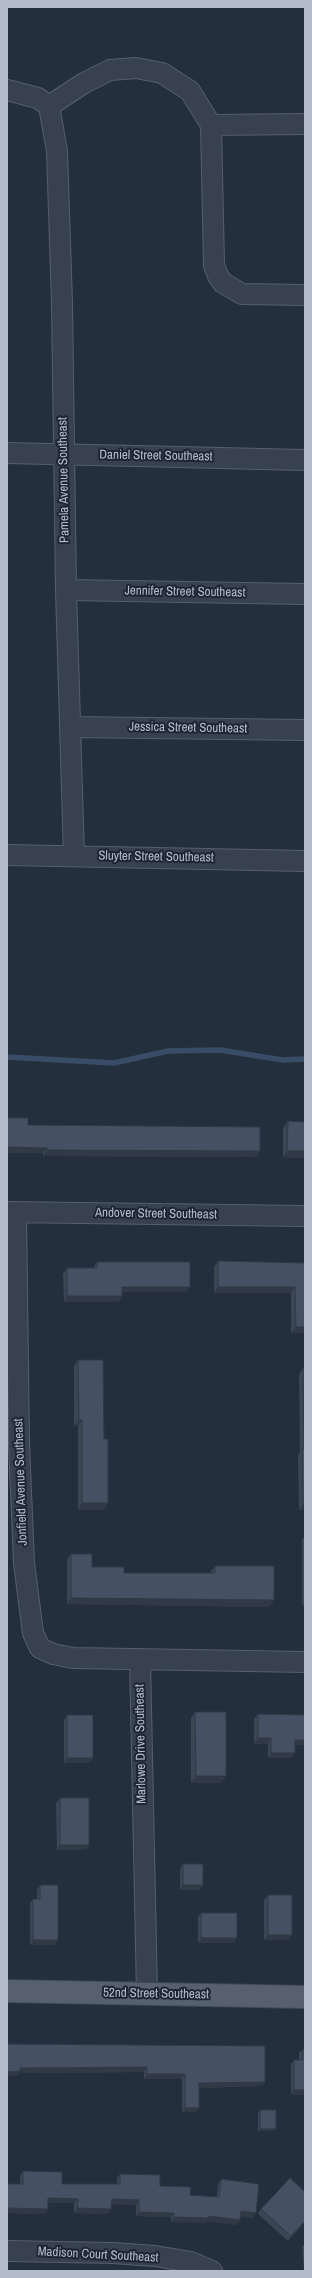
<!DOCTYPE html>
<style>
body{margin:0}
#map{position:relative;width:312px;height:2278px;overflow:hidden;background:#242f3e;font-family:"Archivo Narrow",sans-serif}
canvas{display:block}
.frame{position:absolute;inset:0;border:8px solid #b4bcc9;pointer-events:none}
</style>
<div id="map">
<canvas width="312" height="2278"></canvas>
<div class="frame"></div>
</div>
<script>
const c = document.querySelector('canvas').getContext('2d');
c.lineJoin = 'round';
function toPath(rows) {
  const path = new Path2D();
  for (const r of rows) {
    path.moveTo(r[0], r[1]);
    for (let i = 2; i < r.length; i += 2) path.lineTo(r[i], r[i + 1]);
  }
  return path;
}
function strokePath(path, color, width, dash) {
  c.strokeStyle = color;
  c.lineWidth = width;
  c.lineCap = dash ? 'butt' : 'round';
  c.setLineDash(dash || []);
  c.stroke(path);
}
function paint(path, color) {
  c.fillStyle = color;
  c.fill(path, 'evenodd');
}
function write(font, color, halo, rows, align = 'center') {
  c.font = font + ' "Archivo Narrow",sans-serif';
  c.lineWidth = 4;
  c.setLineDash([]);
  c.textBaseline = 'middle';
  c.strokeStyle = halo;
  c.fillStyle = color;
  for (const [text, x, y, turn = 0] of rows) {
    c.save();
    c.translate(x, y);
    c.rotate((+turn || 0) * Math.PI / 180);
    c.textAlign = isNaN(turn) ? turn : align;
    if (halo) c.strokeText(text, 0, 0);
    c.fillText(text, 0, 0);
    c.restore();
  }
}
strokePath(toPath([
 [7,1057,114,1063,168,1051,220,1050,283,1060,305,1059]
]), '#394c67', 5.5);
const minor = toPath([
 [7,90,38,98,49,106,84,83,110,70,136,68,162,73,190,91,211,125,305,124],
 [49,106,57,151,62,303,66,590,74,856],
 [211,125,214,265,218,276,223,283,242,294,305,295],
 [7,453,305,460],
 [66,590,305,594],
 [71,727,305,730],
 [7,855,305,861],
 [7,1212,305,1216],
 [16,1213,19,1444,24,1563,33,1633,40,1648,53,1654,73,1658,305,1662],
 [140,1659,147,1994],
 [7,2251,113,2253,155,2256,191,2262,212,2271]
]);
const major = toPath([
 [7,1991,305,1997]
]);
strokePath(minor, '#565f6c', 22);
strokePath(major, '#414a57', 24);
strokePath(minor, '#38414e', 20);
strokePath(major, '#56606e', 22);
paint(toPath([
 [288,1121,305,1158,283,1157,283,1128],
 [28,1125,260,1151,256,1157,43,1156,43,1153],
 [218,1261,305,1263,305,1333,291,1333,291,1293,214,1293,214,1267],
 [97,1262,186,1292,122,1292,122,1296,118,1302,64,1302,63,1274,67,1268,93,1268],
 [78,1360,104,1439,108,1503,103,1510,78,1510,78,1426,74,1426,74,1366],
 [303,1368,305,1510,299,1510,298,1455,300,1452,299,1374],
 [305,1535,305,1606,302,1606,302,1540],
 [71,1554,92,1567,124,1573,210,1573,215,1566,269,1607,67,1604,67,1560],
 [195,1712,221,1783,191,1783,191,1718],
 [258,1714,305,1715,305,1745,295,1745,295,1753,291,1758,268,1758,268,1744,254,1744,254,1719],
 [67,1715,90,1763,64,1763,64,1720],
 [60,1798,89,1845,86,1850,57,1850,56,1803],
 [183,1864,200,1890,180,1890,180,1869],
 [40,1885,54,1945,30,1945,30,1903,33,1899,37,1899,37,1890],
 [268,1895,292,1935,288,1940,264,1940,264,1900],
 [201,1913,234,1943,198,1943,198,1917],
 [7,2044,265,2082,261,2086,199,2088,199,2108,196,2112,182,2112,182,2079,144,2079,144,2072,19,2073,17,2076],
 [303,2049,305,2095,291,2095,291,2064,294,2060,299,2060,299,2053],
 [260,2110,274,2131,258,2131,258,2112],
 [23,2171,62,2184,117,2184,117,2178,120,2174,190,2195,217,2197,218,2184,221,2179,253,2218,240,2216,237,2225,207,2221,205,2223,171,2222,171,2217,136,2216,136,2205,111,2204,108,2214,74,2213,74,2203,48,2203,48,2209,44,2214,7,2213,7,2184,20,2184,20,2176],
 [261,2209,305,2222,288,2241,258,2214],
 [305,2243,305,2271,304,2271,302,2247]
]), '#3b4654');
paint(toPath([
 [7,1147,47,1148,43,1153,7,1153],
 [47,1150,260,1151,256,1157,43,1156],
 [287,1151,305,1151,305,1158,283,1157],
 [122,1287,190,1287,186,1292,118,1292],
 [218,1287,295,1287,291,1293,214,1293],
 [67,1296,122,1296,118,1302,64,1302],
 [296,1327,305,1327,305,1333,291,1333],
 [79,1420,82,1420,78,1426,74,1426],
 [82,1503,108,1503,103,1510,78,1510],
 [303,1504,305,1504,305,1510,299,1510],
 [71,1598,274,1600,269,1607,67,1604],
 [305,1601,305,1606,302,1606],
 [258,1738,271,1738,268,1744,254,1744],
 [295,1740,305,1740,305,1745,291,1745],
 [271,1753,295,1753,291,1758,268,1758],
 [67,1758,93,1758,90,1763,64,1763],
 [196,1776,226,1776,221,1783,191,1783],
 [60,1845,89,1845,86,1850,57,1850],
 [183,1885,203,1885,200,1890,180,1890],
 [268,1935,292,1935,288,1940,264,1940],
 [201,1938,237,1938,234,1943,198,1943],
 [33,1940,58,1940,54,1945,30,1945],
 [147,2067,144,2072,19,2073,17,2076,7,2076,7,2072,20,2068],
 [147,2074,185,2074,182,2079,144,2079],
 [265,2082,261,2086,196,2088,199,2083],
 [294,2090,305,2090,305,2095,291,2095],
 [185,2108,199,2108,196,2112,182,2112],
 [260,2129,276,2129,274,2131,258,2131],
 [48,2198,78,2199,74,2203,45,2203],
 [112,2199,139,2200,136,2205,108,2204],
 [7,2208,48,2209,44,2214,7,2213],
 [77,2208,111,2209,108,2214,74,2213],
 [241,2211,256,2213,253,2218,238,2216],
 [139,2212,174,2213,171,2217,136,2216],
 [209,2216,240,2220,237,2225,207,2221,205,2223,171,2222,174,2217],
 [305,2221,305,2222,288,2241,291,2236]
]), '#303945');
const building = toPath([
 [7,1118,28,1118,28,1125,260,1127,260,1151,47,1150,47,1148,7,1147,7,1118],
 [288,1121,305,1122,305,1151,287,1151,288,1121],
 [218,1261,305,1263,305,1327,296,1327,295,1287,218,1287,218,1261],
 [97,1262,190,1262,190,1287,122,1287,122,1296,67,1296,67,1268,97,1268,97,1262],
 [78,1360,103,1360,104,1439,108,1439,108,1503,82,1503,82,1420,79,1420,78,1360],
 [303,1368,305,1368,305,1504,303,1504,302,1449,304,1449,303,1368],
 [71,1554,92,1554,92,1567,124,1567,124,1573,215,1573,215,1566,274,1566,274,1600,71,1598,71,1554],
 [195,1712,226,1712,226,1776,196,1776,195,1712],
 [258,1714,305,1715,305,1740,295,1740,295,1753,271,1753,271,1738,258,1738,258,1714],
 [67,1715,93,1715,93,1758,67,1758,67,1715],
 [60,1798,89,1798,89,1845,60,1845,60,1798],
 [183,1864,203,1864,203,1885,183,1885,183,1864],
 [40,1885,58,1885,58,1940,33,1940,33,1899,40,1899,40,1885],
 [268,1895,292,1895,292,1935,268,1935,268,1895],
 [201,1913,237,1913,237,1938,201,1938,201,1913],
 [7,2044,265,2046,265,2082,199,2083,199,2108,185,2108,185,2074,147,2074,147,2067,20,2068,20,2071,7,2072,7,2044],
 [303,2049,305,2049,305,2090,294,2090,294,2060,303,2060,303,2049],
 [260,2110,276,2110,276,2129,260,2129,260,2110],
 [23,2171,62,2172,62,2184,120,2184,120,2174,160,2175,160,2186,191,2187,190,2195,219,2197,221,2179,259,2184,256,2213,241,2211,240,2220,209,2216,209,2218,174,2217,174,2213,139,2212,139,2200,112,2199,111,2209,77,2208,78,2199,48,2198,48,2209,7,2208,7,2184,23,2184,23,2171],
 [290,2178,305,2192,305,2221,291,2236,261,2209,290,2178]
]);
paint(building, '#455162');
strokePath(building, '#303945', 1);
write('13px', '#b4bcc9', '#1d2633', [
 ["Daniel Street Southeast",156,456,1],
 ["Pamela Avenue Southeast",64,480,-91],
 ["Jennifer Street Southeast",185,592,1],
 ["Jessica Street Southeast",188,728,1],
 ["Sluyter Street Southeast",156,857,1],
 ["Andover Street Southeast",156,1214,1],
 ["Jonfield Avenue Southeast",21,1482,-92],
 ["Marlowe Drive Southeast",141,1744,-91],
 ["52nd Street Southeast",156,1994,1],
 ["Madison Court Southeast",98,2255,3]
]);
</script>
